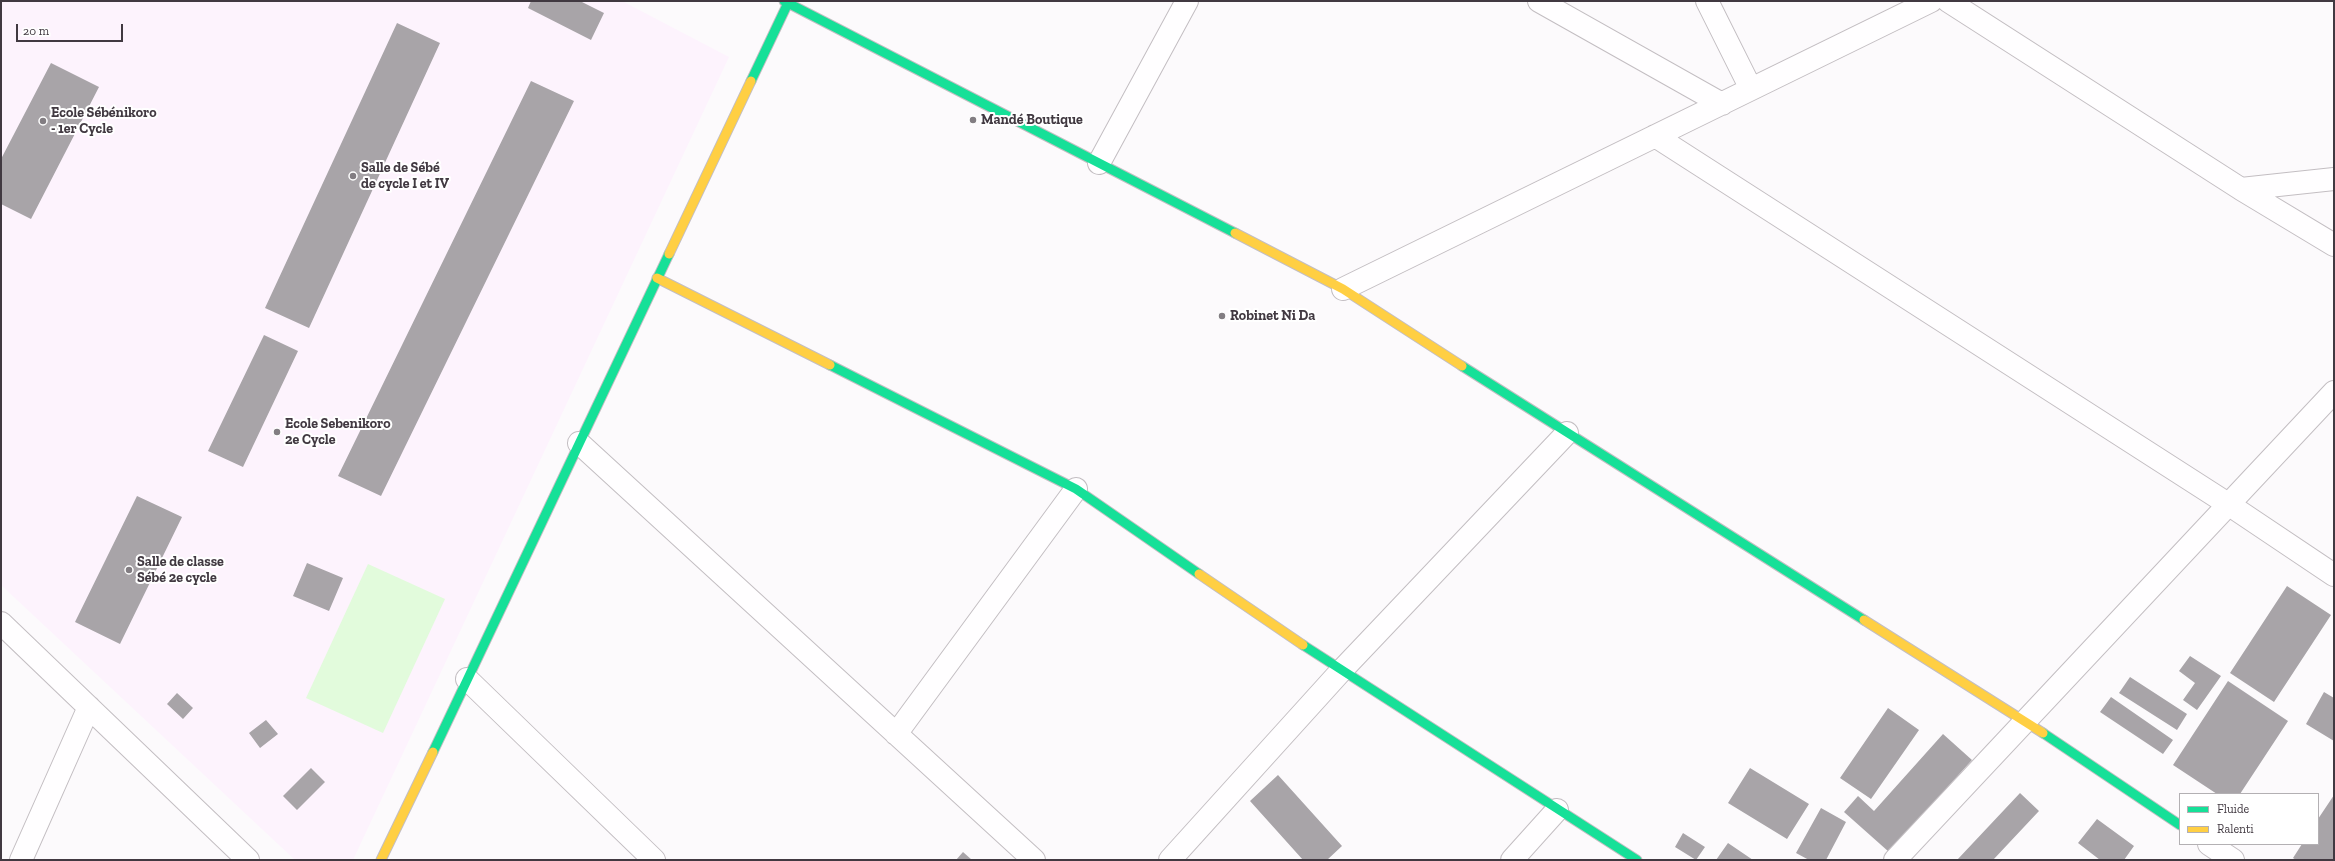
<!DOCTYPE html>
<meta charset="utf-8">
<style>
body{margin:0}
#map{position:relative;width:2335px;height:861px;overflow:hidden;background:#fcfafc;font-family:"Zilla Slab",serif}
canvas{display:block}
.frame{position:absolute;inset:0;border:2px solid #413941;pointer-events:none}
.legend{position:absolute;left:2179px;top:793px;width:140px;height:52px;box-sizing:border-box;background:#fff;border:1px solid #b3b0b3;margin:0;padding:5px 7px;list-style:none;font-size:12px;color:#413941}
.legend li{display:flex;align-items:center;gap:8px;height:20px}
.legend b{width:20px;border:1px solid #b3b0b3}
.scale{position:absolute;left:16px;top:24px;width:107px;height:18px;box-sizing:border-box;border:2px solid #413941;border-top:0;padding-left:5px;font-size:12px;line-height:14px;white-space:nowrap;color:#413941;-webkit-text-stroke:3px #fff;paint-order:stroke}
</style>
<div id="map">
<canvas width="2335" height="861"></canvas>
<div class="frame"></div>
<ul class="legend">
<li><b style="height:5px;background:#16e098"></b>Fluide</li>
<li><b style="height:5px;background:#ffcf43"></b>Ralenti</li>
</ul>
<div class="scale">20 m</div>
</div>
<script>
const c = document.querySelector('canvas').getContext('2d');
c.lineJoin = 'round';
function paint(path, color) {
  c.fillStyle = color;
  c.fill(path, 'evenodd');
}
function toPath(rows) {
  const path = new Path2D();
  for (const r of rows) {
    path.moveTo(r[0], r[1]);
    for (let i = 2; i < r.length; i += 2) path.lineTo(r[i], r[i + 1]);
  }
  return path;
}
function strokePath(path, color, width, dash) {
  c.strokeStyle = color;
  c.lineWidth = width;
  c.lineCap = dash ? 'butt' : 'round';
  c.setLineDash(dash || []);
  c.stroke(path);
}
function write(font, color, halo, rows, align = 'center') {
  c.font = font + ' "Zilla Slab",serif';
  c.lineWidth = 4;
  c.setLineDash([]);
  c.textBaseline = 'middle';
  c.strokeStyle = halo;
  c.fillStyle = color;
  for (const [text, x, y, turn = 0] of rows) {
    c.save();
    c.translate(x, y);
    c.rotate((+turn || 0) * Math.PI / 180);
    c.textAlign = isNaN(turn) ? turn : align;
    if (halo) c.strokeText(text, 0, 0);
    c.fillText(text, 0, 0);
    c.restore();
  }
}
paint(toPath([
 [1,1,622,1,729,57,353,860,295,860,1,585]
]), '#fdf3fd');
paint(toPath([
 [368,564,445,599,383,733,306,698]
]), '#e2fbdc');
paint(toPath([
 [531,1,580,1,604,13,591,40,528,8],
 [397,23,440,43,309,328,265,308],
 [51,63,99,87,31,219,1,204,1,159],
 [531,81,574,101,381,496,338,476],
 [264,335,298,351,243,467,208,451],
 [137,496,182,517,120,644,75,622],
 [307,563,343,578,329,611,293,596],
 [2287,586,2331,615,2274,702,2230,673],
 [2190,656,2221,676,2197,710,2183,700,2195,683,2179,671],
 [2130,677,2187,714,2177,730,2119,693],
 [2228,681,2288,721,2240,794,2217,794,2173,765],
 [2324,692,2334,698,2334,741,2306,724],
 [177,693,193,708,183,719,167,704],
 [2111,697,2173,740,2163,754,2100,712],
 [1888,708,1919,730,1871,799,1840,778],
 [266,720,278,734,260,748,249,733],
 [1943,734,1972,760,1889,852,1844,812,1858,796,1874,811],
 [311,768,325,782,297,810,283,796],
 [1750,768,1809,804,1787,839,1728,803],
 [1278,775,1342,846,1327,860,1303,860,1250,801],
 [2020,793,2039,811,1993,860,1957,860],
 [2334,795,2334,860,2296,860,2293,858,2302,844,2318,844,2318,819],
 [1821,808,1846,822,1826,860,1809,860,1796,853],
 [2097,819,2134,846,2124,860,2100,860,2078,843],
 [1683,833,1705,847,1696,860,1675,847],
 [1728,843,1753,860,1716,860],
 [963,852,972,860,956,860]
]), '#a8a4a8');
const street = toPath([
 [1539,1,1722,104],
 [1707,1,1751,89],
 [1948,1,2241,189,2334,245],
 [1655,136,2228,504,2334,575],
 [1099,163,1187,1],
 [2241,189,2334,179],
 [1343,289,1931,1],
 [579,443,1034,860],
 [1,623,248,860],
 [467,679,654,860],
 [896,734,1076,489],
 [2209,844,2233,860],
 [21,860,89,707],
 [1170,860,1341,671,1567,433],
 [1512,860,1557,810],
 [1895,860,2334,392]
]);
const fast = toPath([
 [784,1,1235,233],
 [751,81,788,3],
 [830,365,1076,489,1199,574],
 [1462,366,1864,620],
 [1303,645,1637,860],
 [2043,733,2180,825],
 [433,752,669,254]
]);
const slow = toPath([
 [1235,233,1343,289,1462,366],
 [669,254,751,81],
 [657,278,830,365],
 [1199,574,1303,645],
 [1864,620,2043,733],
 [381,860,433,752]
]);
strokePath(street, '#c3bec2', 24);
strokePath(fast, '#c3bec2', 11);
strokePath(slow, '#c3bec2', 11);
strokePath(street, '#fffeff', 22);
strokePath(fast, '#16e098', 9);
strokePath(slow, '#ffcf43', 9);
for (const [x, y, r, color] of [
 [973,120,4,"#827d82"],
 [43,121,4,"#827d82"],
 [353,176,4,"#827d82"],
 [1222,316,4,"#827d82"],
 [277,432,4,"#827d82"],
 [129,570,4,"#827d82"]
]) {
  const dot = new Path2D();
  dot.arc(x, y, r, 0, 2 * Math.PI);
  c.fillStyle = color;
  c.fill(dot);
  strokePath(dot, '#fff', 1.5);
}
write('bold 14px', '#413941', '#fff', [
 ["Ecole Sébénikoro",51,113],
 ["- 1er Cycle",51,129],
 ["Mandé Boutique",981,120],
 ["Salle de Sébé",361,168],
 ["de cycle I et IV",361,184],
 ["Robinet Ni Da",1230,316],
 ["Ecole Sebenikoro",285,424],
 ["2e Cycle",285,440],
 ["Salle de classe",137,562],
 ["Sébé 2e cycle",137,578]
], 'left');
</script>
